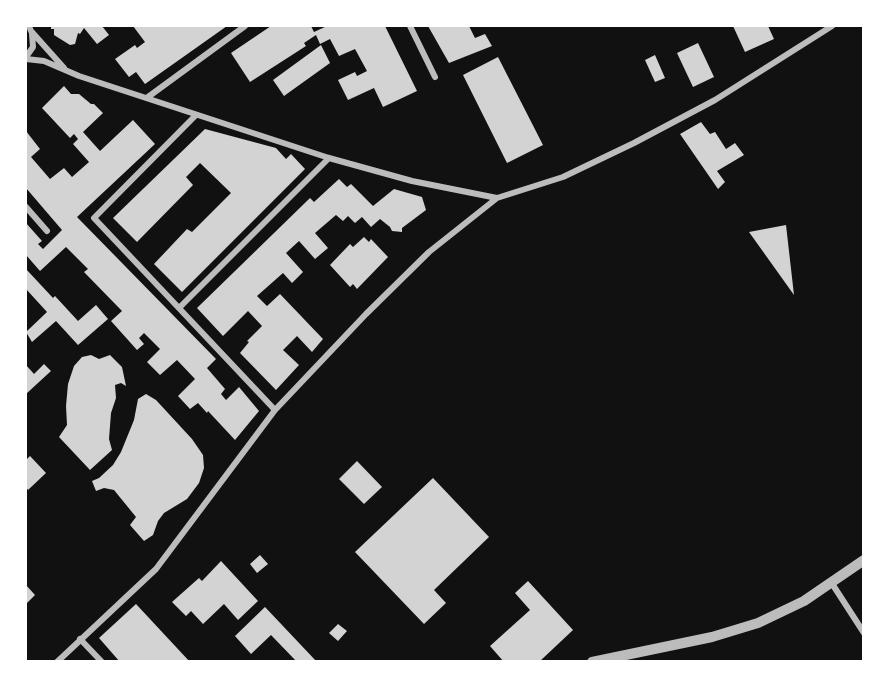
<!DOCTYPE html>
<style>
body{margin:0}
#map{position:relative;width:889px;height:687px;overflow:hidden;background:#111;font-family:Manrope,sans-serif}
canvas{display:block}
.frame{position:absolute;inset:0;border:27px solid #fff;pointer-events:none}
</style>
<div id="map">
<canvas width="889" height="687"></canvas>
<div class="frame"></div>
</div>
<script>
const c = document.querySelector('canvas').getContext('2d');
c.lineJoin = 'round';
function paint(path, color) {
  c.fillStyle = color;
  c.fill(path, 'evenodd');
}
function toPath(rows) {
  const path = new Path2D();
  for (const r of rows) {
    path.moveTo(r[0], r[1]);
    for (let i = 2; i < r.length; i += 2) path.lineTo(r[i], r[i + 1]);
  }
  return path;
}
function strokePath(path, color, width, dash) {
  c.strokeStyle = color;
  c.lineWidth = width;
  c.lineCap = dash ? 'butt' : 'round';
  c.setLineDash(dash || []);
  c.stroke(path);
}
paint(toPath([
 [51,26,102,26,109,35,97,44,84,28,80,34,78,33,75,44,70,45,54,35,54,29,51,29],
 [133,26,166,27,227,26,145,84,136,72,129,77,115,59,135,45,137,48,145,42],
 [271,26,311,26,314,32,327,26,385,26,417,91,383,107,374,88,348,100,338,80,355,72,357,76,367,71,355,49,339,56,330,39,320,44,316,35,304,43,306,46,250,82,231,53],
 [428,26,469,26,475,38,485,34,492,46,449,63],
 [733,26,768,26,774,39,745,52],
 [698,43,714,77,693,87,677,53],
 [321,45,330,63,284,96,273,80],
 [655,55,665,78,655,82,645,60],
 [498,57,543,145,507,163,463,75],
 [64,86,71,94,79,94,91,104,94,104,103,113,83,132,100,151,133,120,155,144,77,217,216,359,207,368,225,389,221,394,226,400,239,387,259,411,235,440,208,411,207,413,198,403,190,409,178,396,195,379,177,360,160,375,147,362,160,349,144,333,139,338,144,344,137,350,111,321,122,311,84,272,88,269,66,247,40,271,26,255,26,223,42,241,38,244,43,249,62,230,26,188,26,131,40,149,31,157,50,179,64,168,72,177,89,162,73,144,78,139,74,134,70,138,42,108],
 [701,122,710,134,715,132,726,149,735,143,744,155,717,171,725,182,718,189,680,134],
 [205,129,276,148,286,159,291,154,305,169,182,292,154,264,187,229,192,232,231,193,200,163,186,177,193,185,137,242,113,218],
 [339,179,347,187,351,184,373,206,394,189,422,197,426,210,402,228,402,232,392,231,390,227,380,219,371,227,362,217,355,223,348,216,343,221,336,215,315,233,328,248,315,259,299,241,286,253,303,272,292,283,283,273,257,296,267,306,280,294,323,339,312,352,297,336,283,350,299,365,276,390,240,353,249,342,247,341,262,326,248,311,223,336,197,308,310,198,314,202],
 [786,225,794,295,749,232],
 [364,237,369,242,371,239,388,257,357,289,353,284,350,287,330,265,350,244,353,247],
 [26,269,53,298,55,296,78,321,96,305,108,319,78,345,56,321,32,342,26,332,47,312,26,289],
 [91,355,99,359,110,355,122,367,126,386,121,383,115,385,116,398,111,413,109,439,112,450,90,470,59,437,67,425,66,406,68,384,74,366,82,357],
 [44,364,51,371,26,394,26,365,34,374],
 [146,394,156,400,192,439,203,455,204,468,199,483,187,499,164,513,158,521,153,535,144,541,130,525,136,517,114,490,104,488,96,491,92,481,99,478,113,465,121,452,134,420,138,399],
 [30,456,46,473,28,490,26,487,26,460],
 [357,461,382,487,364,504,339,479],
 [433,478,489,537,434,590,446,603,424,624,355,552],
 [260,555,268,564,257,573,250,564],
 [221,561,258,601,238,620,224,604,203,624,191,611,186,616,172,602,199,578,202,581],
 [528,581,573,630,539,662,504,662,490,646,530,610,515,593],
 [26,585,35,595,26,604],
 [136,604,190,662,120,662,99,638],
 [265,607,317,662,297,662,271,635,251,654,235,636],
 [338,624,347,631,338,641,329,633]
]), '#d3d3d3');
strokePath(toPath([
 [29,26,31,31,64,68],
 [410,26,435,77],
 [26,57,33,47,32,34],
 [26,59,44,61,79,76,329,158,412,181,497,198],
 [148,97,245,26],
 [196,115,94,218,275,410],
 [26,207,47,231],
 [179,308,329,158],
 [831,582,864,633],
 [80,639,102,662],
 [57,662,156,569,275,410,366,314,429,252,497,198,563,177,634,143,715,100,832,26]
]), '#bcbcbc', 6);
strokePath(toPath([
 [592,662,712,637,758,623,804,601,864,560]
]), '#bcbcbc', 10);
</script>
